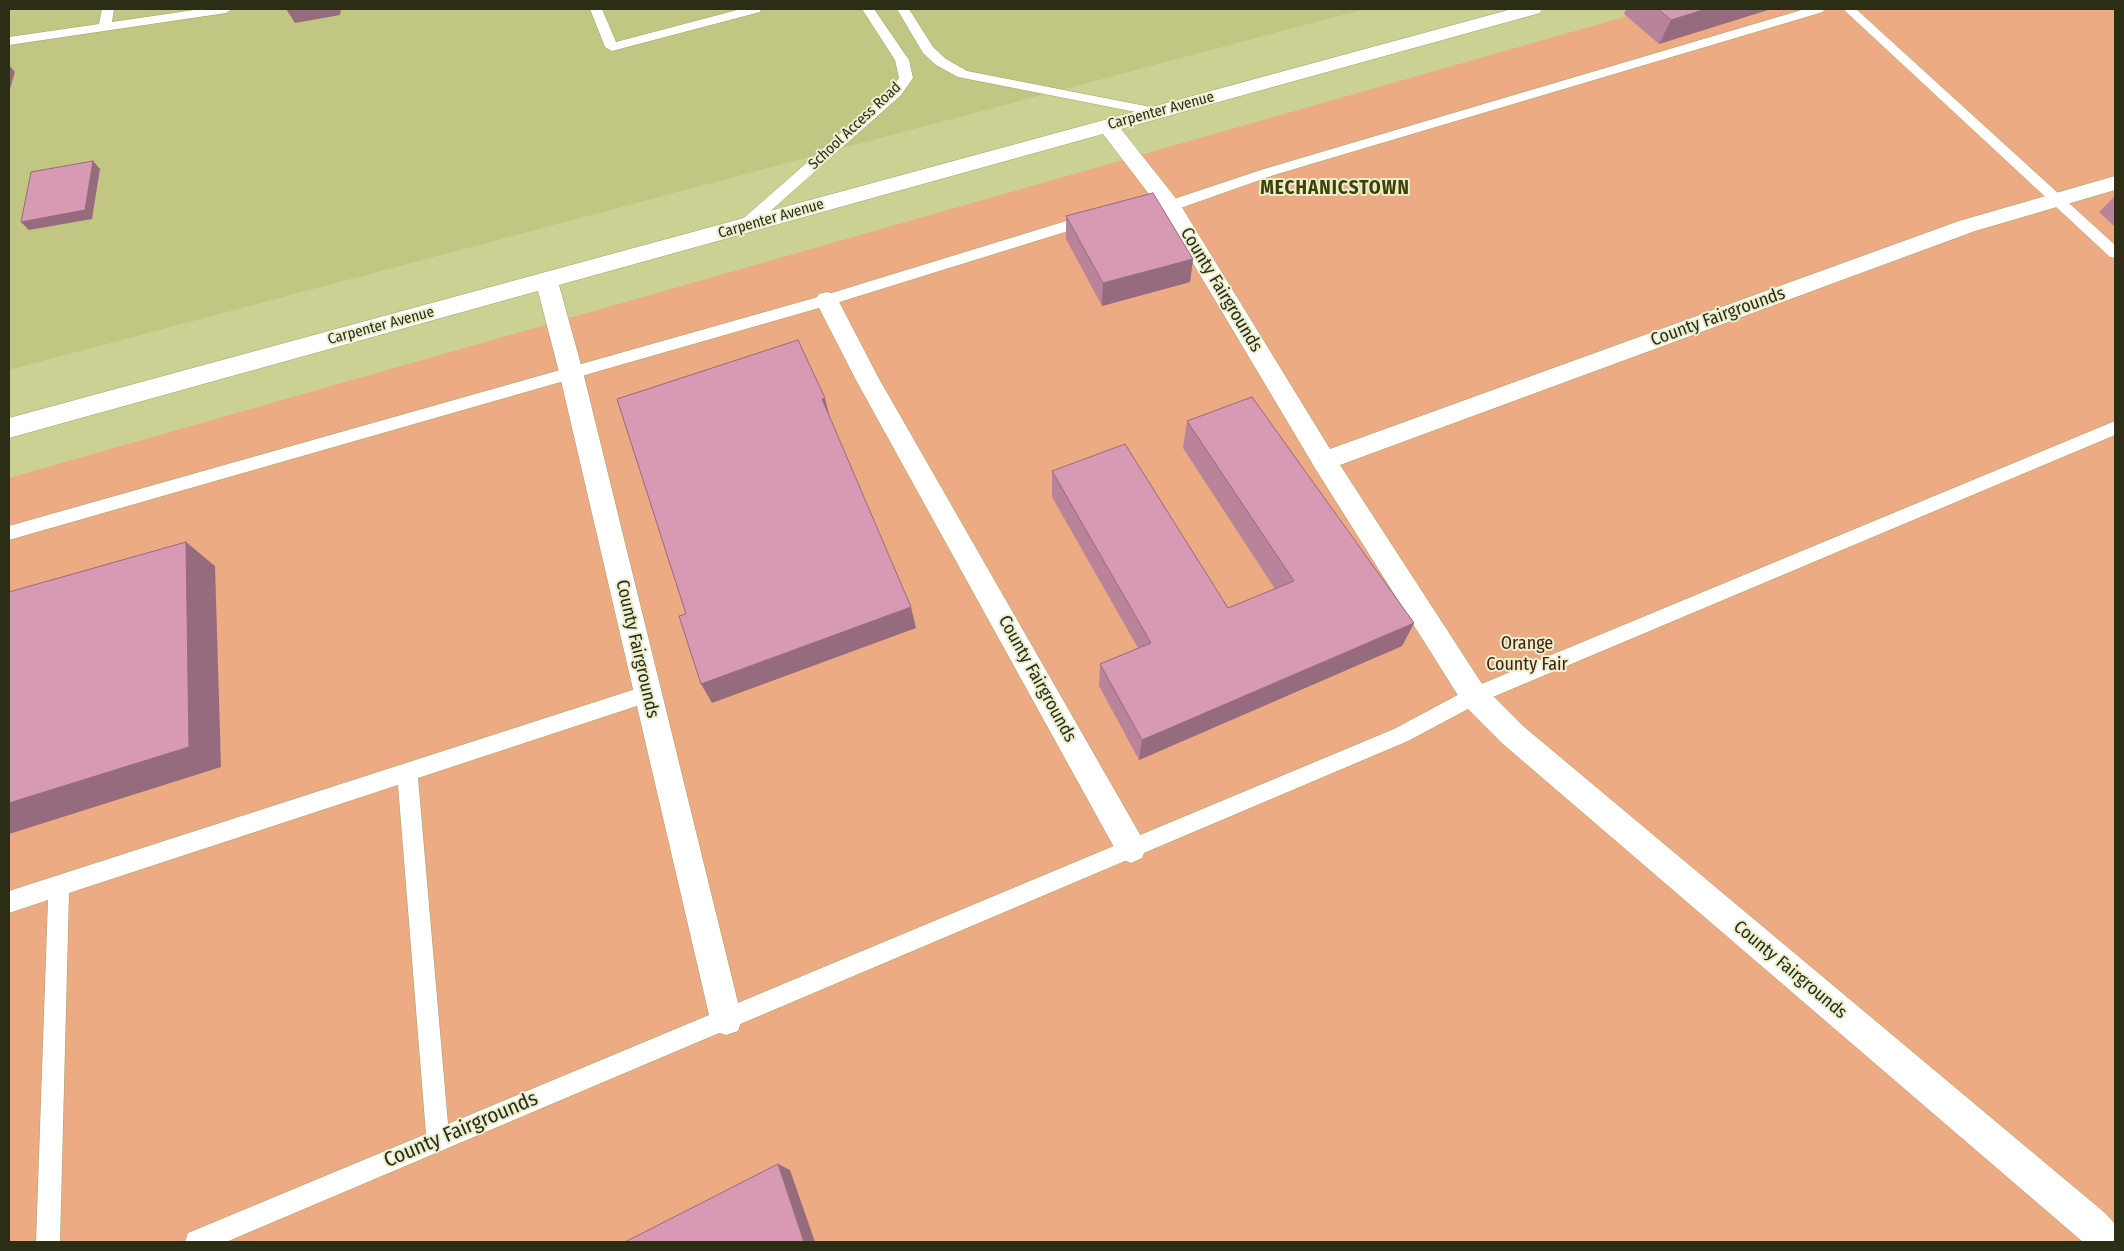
<!DOCTYPE html>
<style>
body{margin:0}
#map{position:relative;width:2124px;height:1251px;overflow:hidden;background:#cbd193;font-family:"Fira Sans Condensed",sans-serif}
canvas{display:block}
.frame{position:absolute;inset:0;border:10px solid #2b2d14;pointer-events:none}
</style>
<div id="map">
<canvas width="2124" height="1251"></canvas>
<div class="frame"></div>
</div>
<script>
const c = document.querySelector('canvas').getContext('2d');
c.lineJoin = 'round';
function paint(path, color) {
  c.fillStyle = color;
  c.fill(path, 'evenodd');
}
function toPath(rows) {
  const path = new Path2D();
  for (const r of rows) {
    path.moveTo(r[0], r[1]);
    for (let i = 2; i < r.length; i += 2) path.lineTo(r[i], r[i + 1]);
  }
  return path;
}
function strokePath(path, color, width, dash) {
  c.strokeStyle = color;
  c.lineWidth = width;
  c.lineCap = dash ? 'butt' : 'round';
  c.setLineDash(dash || []);
  c.stroke(path);
}
function write(font, color, halo, rows, align = 'center') {
  c.font = font + ' "Fira Sans Condensed",sans-serif';
  c.lineWidth = 4;
  c.setLineDash([]);
  c.textBaseline = 'middle';
  c.strokeStyle = halo;
  c.fillStyle = color;
  for (const [text, x, y, turn = 0] of rows) {
    c.save();
    c.translate(x, y);
    c.rotate((+turn || 0) * Math.PI / 180);
    c.textAlign = isNaN(turn) ? turn : align;
    if (halo) c.strokeText(text, 0, 0);
    c.fillText(text, 0, 0);
    c.restore();
  }
}
paint(toPath([
 [9,9,1365,9,9,370]
]), '#c1c782');
paint(toPath([
 [1652,9,2115,9,2115,1242,9,1242,9,478]
]), '#edab83');
const lane = toPath([
 [102,9,114,9,112,22,201,9,232,9,226,13,9,45,9,37,99,24,102,9],
 [590,9,602,9,616,42,741,9,761,9,760,12,612,51,605,47,590,9],
 [862,9,874,9,909,60,913,78,901,95,748,231,743,232,738,231,736,227,738,223,891,89,899,78,895,60,862,9],
 [897,9,909,9,933,47,946,59,967,71,1161,109,1166,110,1168,113,1166,116,1161,117,958,77,936,65,923,53,897,9],
 [1805,9,1824,9,1823,12,1274,175,1175,210,1170,211,1165,210,1163,206,1165,202,1264,169,1805,9],
 [1843,9,1856,9,2115,245,2115,258,2110,257,1843,9],
 [1089,214,1094,215,1096,219,1094,223,833,304,9,540,9,526,825,295,1089,214],
 [2115,421,2115,435,1481,702,1408,741,226,1242,185,1242,188,1233,426,1134,398,785,69,893,60,1242,36,1242,48,900,9,913,9,891,648,685,655,688,658,694,655,700,418,778,448,1124,1394,729,1467,690,2115,421]
]);
const street = toPath([
 [1512,9,1542,9,1540,13,1121,129,1178,201,1330,449,1959,221,2115,176,2115,190,1975,231,1340,465,1484,687,1523,726,2105,1213,2115,1224,2115,1242,2083,1242,1503,744,1464,705,1315,468,1162,211,1103,134,559,285,583,372,742,1019,738,1031,726,1035,714,1031,710,1019,559,372,538,291,9,438,9,418,1512,9],
 [827,292,835,294,878,377,1142,838,1146,848,1142,858,1131,863,1120,858,856,380,815,300,819,294,827,292]
]);
strokePath(lane, '#9ea267', 1);
strokePath(street, '#9ea267', 1);
paint(lane, '#fff');
paint(street, '#fff');
paint(toPath([
 [1626,9,1771,9,1659,44,1624,14],
 [2115,196,2115,227,2099,212],
 [1066,216,1193,259,1190,282,1102,306,1066,239],
 [1187,421,1414,623,1402,646,1139,760,1099,686,1100,664,1138,648,1052,497,1052,471,1228,608,1275,589,1183,448]
]), '#b9849a');
paint(toPath([
 [286,9,341,9,340,15,295,23],
 [1706,9,1771,9,1659,44,1671,20],
 [9,65,15,72,9,92],
 [93,161,100,169,92,219,29,230,21,222],
 [1193,259,1190,282,1102,306,1103,283],
 [825,398,831,423,822,399],
 [186,542,215,566,221,767,9,834,9,803],
 [911,607,916,628,712,703,701,684],
 [1414,623,1402,646,1139,760,1142,740],
 [778,1164,790,1170,815,1242,804,1242]
]), '#966b7d');
const building = toPath([
 [1658,9,1706,9,1671,20,1658,9],
 [93,161,85,210,21,222,31,172,93,161],
 [1153,193,1193,259,1103,283,1066,216,1153,193],
 [798,340,825,398,822,399,911,607,701,684,679,616,686,614,617,399,798,340],
 [1252,397,1414,623,1142,740,1100,664,1151,643,1052,471,1125,444,1228,608,1294,581,1187,421,1252,397],
 [186,542,189,747,9,803,9,592,186,542],
 [778,1164,804,1242,625,1242,778,1164]
]);
paint(building, '#d799b3');
strokePath(building, '#966b7d', 1);
write('15px', '#2b2d14', '#ebefd0', [
 ["Carpenter Avenue",1161,111,-15],
 ["School Access Road",855,126,-43],
 ["Carpenter Avenue",771,219,-16],
 ["Carpenter Avenue",381,326,-15]
]);
write('18px', '#2b2d14', '#ebefd0', [
 ["County Fairgrounds",1221,290,59],
 ["County Fairgrounds",1718,317,-20],
 ["County Fairgrounds",637,649,77],
 ["County Fairgrounds",1037,679,61],
 ["County Fairgrounds",1790,970,40]
]);
write('18px', '#442108', '#ebefd0', [
 ["Orange",1527,644],
 ["County Fair",1527,665]
]);
c.letterSpacing = '1px';
write('bold 19px', '#3e4100', '#ebefd0', [
 ["MECHANICSTOWN",1335,189]
]);
c.letterSpacing = '0px';
write('21px', '#2b2d14', '#ebefd0', [
 ["County Fairgrounds",461,1130,-23]
]);
</script>
